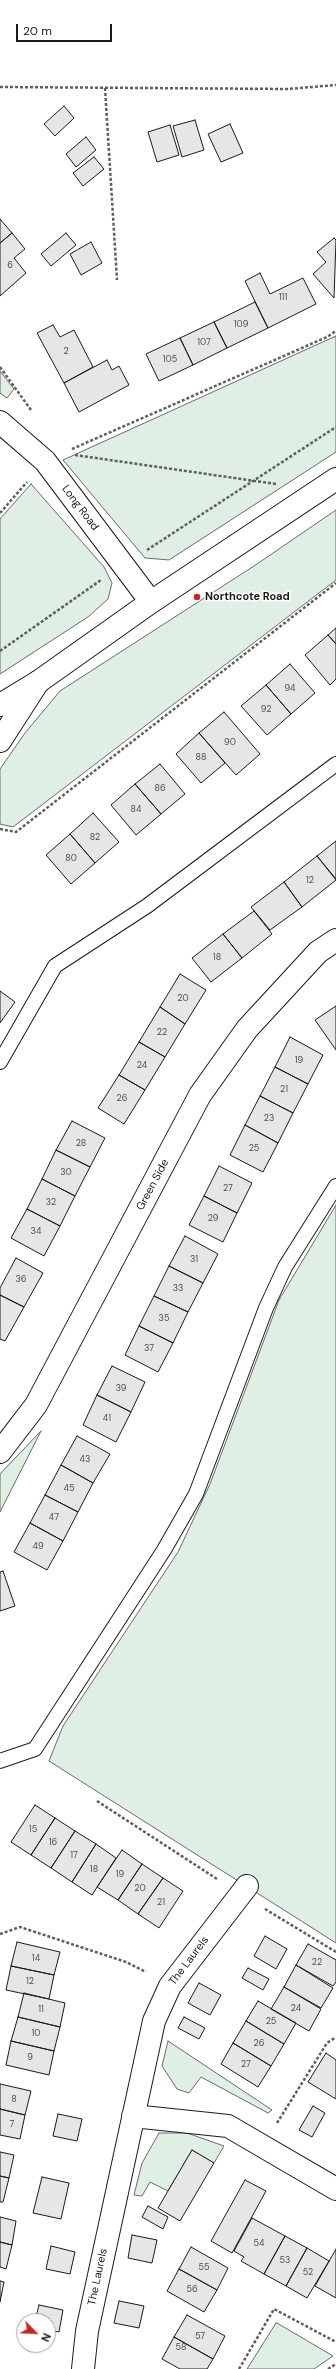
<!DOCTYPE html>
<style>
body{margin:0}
#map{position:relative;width:336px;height:2369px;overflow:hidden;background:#fff;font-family:"DM Sans",sans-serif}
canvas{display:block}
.north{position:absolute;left:16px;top:2313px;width:40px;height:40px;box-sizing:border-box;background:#fff;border:1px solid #a3a3a3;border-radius:50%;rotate:114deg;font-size:11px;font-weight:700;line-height:16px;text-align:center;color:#1a1a1a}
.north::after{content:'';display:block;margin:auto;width:14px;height:18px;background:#c62828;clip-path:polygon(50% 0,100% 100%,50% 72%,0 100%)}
.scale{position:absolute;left:16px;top:24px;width:96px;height:18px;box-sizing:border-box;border:2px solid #1a1a1a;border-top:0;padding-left:5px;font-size:12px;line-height:14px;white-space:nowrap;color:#1a1a1a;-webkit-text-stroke:3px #fff;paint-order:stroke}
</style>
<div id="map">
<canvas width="336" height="2369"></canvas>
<div class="north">N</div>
<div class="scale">20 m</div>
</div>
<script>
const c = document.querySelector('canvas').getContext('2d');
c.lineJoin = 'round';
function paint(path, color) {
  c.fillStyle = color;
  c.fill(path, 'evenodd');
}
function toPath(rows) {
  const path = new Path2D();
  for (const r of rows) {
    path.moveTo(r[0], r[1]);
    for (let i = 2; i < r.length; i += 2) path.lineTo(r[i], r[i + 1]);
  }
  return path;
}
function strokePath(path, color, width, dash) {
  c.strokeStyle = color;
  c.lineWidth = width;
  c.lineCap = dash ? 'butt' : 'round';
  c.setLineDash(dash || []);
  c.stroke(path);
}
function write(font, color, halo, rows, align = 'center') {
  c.font = font + ' "DM Sans",sans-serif';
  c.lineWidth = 3;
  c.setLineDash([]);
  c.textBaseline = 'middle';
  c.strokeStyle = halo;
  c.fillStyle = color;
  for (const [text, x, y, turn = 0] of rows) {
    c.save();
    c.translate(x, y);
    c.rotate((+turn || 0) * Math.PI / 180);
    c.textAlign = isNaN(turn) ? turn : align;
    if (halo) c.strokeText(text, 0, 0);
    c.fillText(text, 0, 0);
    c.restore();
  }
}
const green = toPath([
 [336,336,336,452,169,560,145,558,63,460,336,336],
 [0,371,14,389,7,398,0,393,0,371],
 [31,484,104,567,112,583,108,599,88,617,0,674,0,519,31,484],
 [336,510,336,580,13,827,0,824,0,769,25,733,60,691,257,564,336,510],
 [336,1205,336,1943,49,1761,63,1726,178,1552,210,1484,279,1300,336,1205],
 [41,1431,0,1512,0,1474,41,1431],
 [168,2041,272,2110,268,2113,201,2077,189,2093,177,2089,162,2066,168,2041],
 [159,2133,187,2133,224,2146,214,2163,192,2150,168,2191,150,2182,142,2196,134,2195,142,2163,159,2133],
 [276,2323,277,2323,333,2356,314,2369,247,2369,276,2323]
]);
paint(green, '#e0efe3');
strokePath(green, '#6a6a6a', 1);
const building = toPath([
 [64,106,74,118,55,136,44,124,64,106],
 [195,120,204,150,182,157,173,126,195,120],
 [230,124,243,153,221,162,208,134,230,124],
 [170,125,179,155,157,162,148,132,170,125],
 [86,137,96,150,76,167,66,154,86,137],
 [94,157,104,169,83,186,73,173,94,157],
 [0,219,12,233,0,243,0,219],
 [12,233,25,249,14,258,26,273,0,296,0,243,12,233],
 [66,233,76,245,51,266,41,254,66,233],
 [334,238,336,240,334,298,313,274,326,262,317,252,334,238],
 [91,242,102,263,81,275,70,254,91,242],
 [260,273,270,294,303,278,316,304,268,328,245,281,260,273],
 [255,302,268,328,227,348,214,322,255,302],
 [214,322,227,348,193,365,180,338,214,322],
 [53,325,60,337,74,330,93,367,64,383,37,333,53,325],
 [180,338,193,365,159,381,146,354,180,338],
 [107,360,112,370,119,366,129,385,79,412,64,383,107,360],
 [336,628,336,644,328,635,336,628],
 [328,635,336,644,336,679,330,685,305,655,328,635],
 [290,664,315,693,291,714,266,685,290,664],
 [266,685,291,714,267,735,241,706,266,685],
 [224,712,260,754,236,775,199,733,224,712],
 [199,733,225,763,201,783,176,754,199,733],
 [160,764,185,794,161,814,135,784,160,764],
 [135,784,161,814,136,835,111,805,135,784],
 [93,813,119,842,95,863,70,834,93,813],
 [70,834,95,863,71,884,46,855,70,834],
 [336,841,336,879,317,856,336,841],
 [317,856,336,880,302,907,284,882,317,856],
 [284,882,302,907,270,930,251,907,284,882],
 [254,911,272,934,242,958,223,934,254,911],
 [223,934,242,958,211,982,192,958,223,934],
 [180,974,206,990,185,1024,160,1007,180,974],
 [0,991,15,1002,0,1023,0,991],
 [336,1006,336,1050,315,1020,336,1006],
 [160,1007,185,1024,165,1057,139,1042,160,1007],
 [290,1037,323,1055,308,1084,275,1067,290,1037],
 [139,1042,165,1057,145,1090,119,1075,139,1042],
 [275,1067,308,1084,293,1113,260,1096,275,1067],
 [119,1075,145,1090,124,1124,98,1108,119,1075],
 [260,1096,293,1113,278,1143,245,1125,260,1096],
 [72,1121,105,1138,90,1167,56,1150,72,1121],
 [245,1125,278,1143,263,1172,230,1155,245,1125],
 [56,1150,90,1167,75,1196,42,1179,56,1150],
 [219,1166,252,1183,237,1213,204,1196,219,1166],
 [42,1179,75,1196,60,1226,27,1209,42,1179],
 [204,1196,237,1213,223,1242,189,1225,204,1196],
 [27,1209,60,1226,44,1256,11,1238,27,1209],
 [185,1236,218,1254,203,1283,169,1266,185,1236],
 [16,1258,43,1273,24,1307,0,1295,0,1288,16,1258],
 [169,1266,203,1283,188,1312,154,1296,169,1266],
 [0,1295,24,1307,5,1341,0,1339,0,1295],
 [154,1296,188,1312,173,1343,139,1326,154,1296],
 [139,1326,173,1343,158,1372,125,1355,139,1326],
 [112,1366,145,1382,131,1412,97,1395,112,1366],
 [97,1395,131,1412,116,1442,83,1425,97,1395],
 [77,1436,110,1454,93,1483,61,1465,77,1436],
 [61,1465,93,1483,78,1512,45,1495,61,1465],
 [45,1495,78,1512,63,1541,30,1523,45,1495],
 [30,1523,63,1541,47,1570,14,1552,30,1523],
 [3,1571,15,1606,0,1611,0,1572,3,1571],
 [35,1805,55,1818,31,1855,11,1842,35,1805],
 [55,1818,75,1831,51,1868,31,1855,55,1818],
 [75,1831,96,1844,72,1882,51,1868,75,1831],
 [96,1844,116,1858,92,1895,72,1882,96,1844],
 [122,1850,142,1864,118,1900,97,1887,122,1850],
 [142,1864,163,1878,138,1914,118,1900,142,1864],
 [163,1878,183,1891,159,1928,138,1914,163,1878],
 [265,1936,287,1949,276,1969,254,1956,265,1936],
 [17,1942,60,1952,54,1975,11,1966,17,1942],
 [308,1944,336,1960,336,1982,333,1986,296,1965,308,1944],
 [296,1965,333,1988,321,2008,284,1987,296,1965],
 [11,1966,54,1975,49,1999,6,1990,11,1966],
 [248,1968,269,1979,263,1990,242,1978,248,1968],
 [199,1983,221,1995,210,2015,188,2003,199,1983],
 [284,1987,321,2009,309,2031,271,2009,284,1987],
 [24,1993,65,2003,60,2027,18,2017,24,1993],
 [258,2001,296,2023,284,2044,246,2021,258,2001],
 [18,2017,60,2027,54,2051,11,2041,18,2017],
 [184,2017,205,2028,199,2039,178,2028,184,2017],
 [246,2021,284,2044,271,2066,233,2043,246,2021],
 [11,2041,54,2051,49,2075,6,2065,11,2041],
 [233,2043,271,2066,258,2087,221,2064,233,2043],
 [326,2053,336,2060,336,2099,308,2082,326,2053],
 [0,2084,31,2091,25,2115,0,2109,0,2084],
 [313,2106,325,2113,312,2137,299,2130,313,2106],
 [0,2109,25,2115,20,2139,0,2135,0,2109],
 [58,2114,82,2119,77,2141,53,2136,58,2114],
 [192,2150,214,2163,180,2221,158,2208,192,2150],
 [0,2152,14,2155,9,2178,0,2176,0,2152],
 [0,2176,9,2178,3,2202,0,2202,0,2176],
 [42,2177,69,2183,61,2219,33,2213,42,2177],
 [245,2180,266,2191,232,2253,211,2241,245,2180],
 [148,2206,168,2217,163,2229,142,2217,148,2206],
 [0,2217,16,2221,12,2245,0,2242,0,2217],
 [252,2218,285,2236,264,2274,241,2261,244,2257,234,2251,252,2218],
 [132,2235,157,2240,152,2263,128,2258,132,2235],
 [285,2236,307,2248,286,2286,264,2274,285,2236],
 [0,2242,12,2245,6,2269,0,2267,0,2242],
 [51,2246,75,2252,70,2274,46,2269,51,2246],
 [191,2247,228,2268,217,2290,179,2269,191,2247],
 [307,2248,329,2261,307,2298,286,2286,307,2248],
 [336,2249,336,2298,315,2286,336,2249],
 [179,2269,217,2290,204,2312,167,2291,179,2269],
 [0,2281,4,2282,0,2302,0,2281],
 [119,2301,144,2306,139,2328,114,2323,119,2301],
 [39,2305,63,2310,59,2332,48,2330,48,2321,35,2321,39,2305],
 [187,2315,225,2336,213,2359,174,2337,187,2315],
 [174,2337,213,2359,207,2369,180,2369,162,2359,174,2337]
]);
paint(building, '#e6e6e6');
strokePath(building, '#1a1a1a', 1);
const lane = toPath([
 [0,1062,55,966,147,906,336,764],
 [0,1761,35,1749,164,1550,196,1494,266,1308,285,1267,336,1186]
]);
const street = toPath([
 [0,422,45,461,151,602],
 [0,741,38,682],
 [0,1452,36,1405,200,1095,247,1029,318,952,336,940],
 [133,2116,228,2126,336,2189],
 [83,2369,87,2331,154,2021,170,1986,247,1886]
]);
const secondary = toPath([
 [0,705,38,682,151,602,336,479]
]);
strokePath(lane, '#1a1a1a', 16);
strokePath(street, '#1a1a1a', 24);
strokePath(secondary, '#1a1a1a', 24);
strokePath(toPath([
 [0,87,288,89,336,85],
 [105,88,117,280],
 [0,367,31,410],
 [72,449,327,337,336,331],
 [75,455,276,484],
 [0,513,27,482],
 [147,550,336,427],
 [0,651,101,580],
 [0,829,16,832,336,583],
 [97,1801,217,1879],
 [265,1909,336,1952],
 [0,1934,20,1927,126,1962,146,1972],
 [277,2123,327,2043,336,2037],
 [239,2369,274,2309,336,2342],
 [328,2369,336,2364]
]), '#5f5f5f', 2.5, [3, 2]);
strokePath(lane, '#fff', 14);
strokePath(street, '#fff', 22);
strokePath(secondary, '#fff', 22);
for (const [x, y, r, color] of [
 [197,597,4,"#c62828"]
]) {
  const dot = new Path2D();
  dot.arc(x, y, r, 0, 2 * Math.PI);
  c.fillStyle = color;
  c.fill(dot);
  strokePath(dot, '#fff', 1.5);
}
write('9px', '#4d4d4d', null, [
 ["6",10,266],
 ["111",283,298],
 ["109",241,325],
 ["107",204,343],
 ["2",66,352],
 ["105",170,360],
 ["94",290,689],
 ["92",266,710],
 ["90",230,743],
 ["88",201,758],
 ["86",160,789],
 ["84",136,810],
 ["82",95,838],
 ["80",71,859],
 ["12",310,881],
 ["18",217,958],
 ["20",183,999],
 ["22",162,1033],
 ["19",299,1061],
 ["24",142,1066],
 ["21",284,1090],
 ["26",122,1099],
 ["23",269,1119],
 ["28",81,1144],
 ["25",254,1149],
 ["30",66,1173],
 ["27",228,1189],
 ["32",51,1203],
 ["29",213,1219],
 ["34",36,1232],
 ["31",194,1260],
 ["36",21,1280],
 ["33",178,1289],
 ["35",164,1319],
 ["37",149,1349],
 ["39",121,1389],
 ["41",107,1419],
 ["43",85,1460],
 ["45",69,1489],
 ["47",54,1518],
 ["49",38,1547],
 ["15",33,1830],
 ["16",53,1843],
 ["17",74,1856],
 ["18",94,1870],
 ["19",120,1875],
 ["20",140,1889],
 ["21",161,1903],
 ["14",36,1959],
 ["22",317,1963],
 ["12",30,1982],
 ["24",296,2009],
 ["11",41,2010],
 ["25",271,2022],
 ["10",36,2034],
 ["26",259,2044],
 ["9",30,2058],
 ["27",246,2065],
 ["8",14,2100],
 ["7",12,2125],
 ["54",259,2244],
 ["53",285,2261],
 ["55",204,2268],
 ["52",308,2273],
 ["56",192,2290],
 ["57",200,2337],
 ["58",181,2348]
]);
write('11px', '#1a1a1a', '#fff', [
 ["Long Road",80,508,53],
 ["Green Side",153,1185,-62],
 ["The Laurels",189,1961,-53],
 ["The Laurels",98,2277,-78]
]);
write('bold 11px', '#1a1a1a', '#fff', [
 ["Northcote Road",205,597]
], 'left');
</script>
